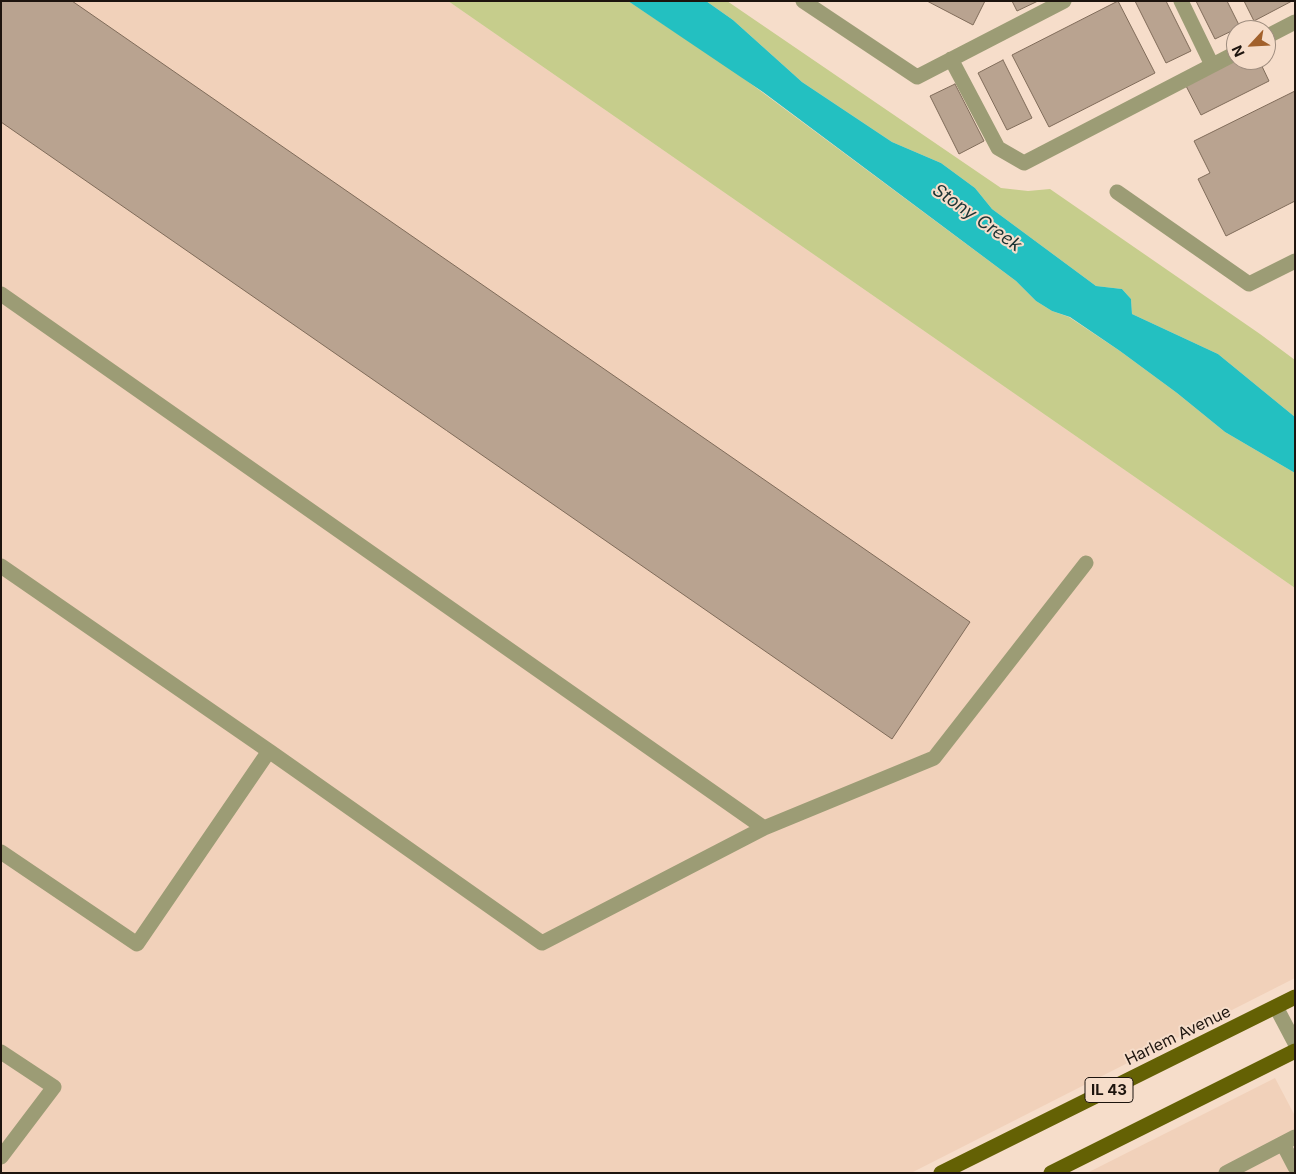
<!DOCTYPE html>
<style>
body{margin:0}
#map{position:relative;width:1296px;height:1174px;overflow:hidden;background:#f6ddca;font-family:Inter,sans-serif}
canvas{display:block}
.frame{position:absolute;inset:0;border:2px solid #1d140e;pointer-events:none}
.north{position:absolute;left:1226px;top:20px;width:50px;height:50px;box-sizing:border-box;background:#f6ddca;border:1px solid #9f8d7f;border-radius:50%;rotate:245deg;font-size:14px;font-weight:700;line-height:20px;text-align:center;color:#1d140e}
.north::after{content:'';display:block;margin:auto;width:18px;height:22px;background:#a2612c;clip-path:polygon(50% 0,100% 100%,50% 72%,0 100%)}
</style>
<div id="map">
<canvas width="1296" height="1174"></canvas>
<div class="frame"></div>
<div class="north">N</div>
</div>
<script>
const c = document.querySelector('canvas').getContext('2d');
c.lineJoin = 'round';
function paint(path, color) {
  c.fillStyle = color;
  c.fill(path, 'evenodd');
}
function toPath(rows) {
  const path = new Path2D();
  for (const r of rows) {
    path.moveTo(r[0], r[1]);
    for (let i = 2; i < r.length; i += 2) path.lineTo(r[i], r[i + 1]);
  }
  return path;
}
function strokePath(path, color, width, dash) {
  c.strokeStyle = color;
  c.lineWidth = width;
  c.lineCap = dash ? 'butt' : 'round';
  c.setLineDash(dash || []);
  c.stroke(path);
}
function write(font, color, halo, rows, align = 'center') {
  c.font = font + ' Inter,sans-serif';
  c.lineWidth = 4;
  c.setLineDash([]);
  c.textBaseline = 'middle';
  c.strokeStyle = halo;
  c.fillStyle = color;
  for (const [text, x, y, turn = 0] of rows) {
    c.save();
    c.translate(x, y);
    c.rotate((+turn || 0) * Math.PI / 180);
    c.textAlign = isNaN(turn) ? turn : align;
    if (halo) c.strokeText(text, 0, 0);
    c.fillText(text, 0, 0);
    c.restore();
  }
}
paint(toPath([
 [1,1,448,1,1295,588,1295,978,911,1173,1,1173],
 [1275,1078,1295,1116,1295,1173,1087,1173]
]), '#f1d1ba');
paint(toPath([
 [448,1,628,1,731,69,1016,281,1036,301,1052,311,1069,317,1120,351,1177,393,1225,432,1295,473,1295,588],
 [706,1,727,1,1001,188,1028,191,1050,189,1260,334,1295,360,1295,417,1218,354,1132,314,1131,299,1122,289,1096,286,992,209,975,188,941,163,892,142,802,82,733,20]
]), '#c6cd8c');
paint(toPath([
 [628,1,706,1,733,20,802,82,892,142,941,163,975,188,992,209,1096,286,1122,289,1131,299,1132,314,1218,354,1295,417,1295,473,1225,432,1177,393,1120,351,1070,317,1052,311,1036,301,1016,281,763,92]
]), '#23c0c1');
const building = toPath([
 [1,1,72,1,970,622,892,739,1,122,1,1],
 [927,1,985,1,973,25,927,1],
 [1012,1,1038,1,1017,11,1012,1],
 [1118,1,1155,73,1049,127,1012,55,1118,1],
 [1135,1,1166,1,1191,51,1166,63,1135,1],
 [1196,1,1227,1,1240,27,1215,39,1196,1],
 [1244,1,1292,1,1254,21,1244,1],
 [1003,60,1032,118,1007,130,978,73,1003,60],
 [1236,60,1259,60,1269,81,1201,115,1185,84,1236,60],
 [955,84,984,141,959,154,930,96,955,84],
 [1295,91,1295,201,1226,236,1198,179,1210,173,1194,141,1295,91]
]);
paint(building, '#b9a390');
strokePath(building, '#806c5a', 1);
strokePath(toPath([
 [803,1,917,77,1064,1],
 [1181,1,1212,65],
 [1266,37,1295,22],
 [951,59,998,148,1024,163,1236,53],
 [1117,192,1249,284,1295,261],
 [1,294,764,828],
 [1,566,269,751,137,944,1,852],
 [269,751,542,943,764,828,934,758,1086,563],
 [1276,1007,1295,1043],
 [1,1052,54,1087,1,1157],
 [1283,1144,1295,1167],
 [1226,1173,1295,1137]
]), '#9c9c75', 15);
strokePath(toPath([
 [941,1173,1295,997],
 [1051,1173,1295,1051]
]), '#646104', 15);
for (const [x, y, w] of [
 [1109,1090,48]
]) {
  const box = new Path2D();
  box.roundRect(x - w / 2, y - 12.5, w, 25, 4);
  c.fillStyle = '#f6ddca';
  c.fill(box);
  strokePath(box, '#1d140e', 1);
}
write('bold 15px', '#1d140e', null, [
 ["IL 43",1109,1090]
]);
write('16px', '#1d140e', '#f6ddca', [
 ["Harlem Avenue",1178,1036,-26]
]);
write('italic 18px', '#1c3434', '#f6ddca', [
 ["Stony Creek",977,218,35]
]);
</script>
